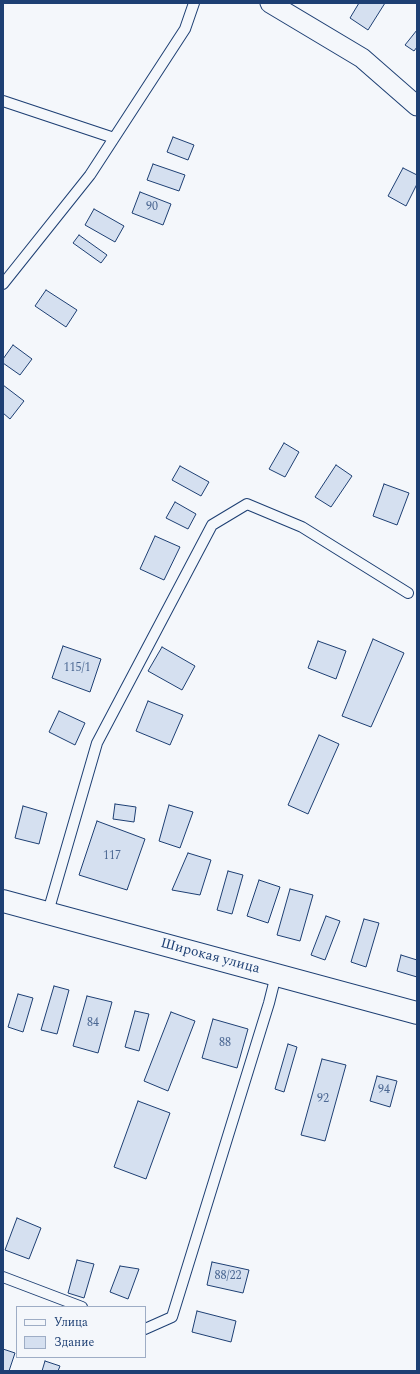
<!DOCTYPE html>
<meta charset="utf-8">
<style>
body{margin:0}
#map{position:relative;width:420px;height:1374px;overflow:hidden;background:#f4f7fb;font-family:Spectral,serif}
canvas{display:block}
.frame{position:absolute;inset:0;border:4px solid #1d3f73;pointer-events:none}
.legend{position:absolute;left:16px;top:1306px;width:130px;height:52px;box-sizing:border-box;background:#f4f7fb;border:1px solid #9eadc5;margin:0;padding:5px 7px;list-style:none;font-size:12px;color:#1d3f73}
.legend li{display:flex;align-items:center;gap:8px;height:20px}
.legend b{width:20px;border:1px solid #9eadc5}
</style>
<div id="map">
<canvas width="420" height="1374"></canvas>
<div class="frame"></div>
<ul class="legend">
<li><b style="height:5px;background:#f4f7fb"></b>Улица</li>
<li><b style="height:11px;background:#d5e0f0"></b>Здание</li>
</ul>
</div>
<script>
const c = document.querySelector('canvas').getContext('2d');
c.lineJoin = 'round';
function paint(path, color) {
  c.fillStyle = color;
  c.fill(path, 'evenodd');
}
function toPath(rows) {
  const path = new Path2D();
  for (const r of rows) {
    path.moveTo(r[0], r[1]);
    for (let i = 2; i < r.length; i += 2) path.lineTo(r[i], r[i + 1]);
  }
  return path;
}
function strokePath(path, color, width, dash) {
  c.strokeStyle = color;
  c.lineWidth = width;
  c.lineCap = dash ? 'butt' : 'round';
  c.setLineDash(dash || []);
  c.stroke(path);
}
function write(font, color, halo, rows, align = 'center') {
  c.font = font + ' Spectral,serif';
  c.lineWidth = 3;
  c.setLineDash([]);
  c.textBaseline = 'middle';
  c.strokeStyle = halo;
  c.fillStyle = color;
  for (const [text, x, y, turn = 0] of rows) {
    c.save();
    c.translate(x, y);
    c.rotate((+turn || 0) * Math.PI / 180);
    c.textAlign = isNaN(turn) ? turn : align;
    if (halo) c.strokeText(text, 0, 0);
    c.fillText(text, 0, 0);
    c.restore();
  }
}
const building = toPath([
 [359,3,385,3,368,30,350,18,359,3],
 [417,30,417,47,414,51,405,45,417,30],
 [173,137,194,145,188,160,167,152,173,137],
 [153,164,185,175,179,191,147,180,153,164],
 [403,168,417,175,417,184,406,206,388,196,403,168],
 [140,192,171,204,163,225,132,213,140,192],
 [94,209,124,226,115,242,85,225,94,209],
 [79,235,107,255,101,263,73,243,79,235],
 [46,290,77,310,66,327,35,306,46,290],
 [13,345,32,359,20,375,3,363,3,359,13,345],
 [3,385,24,401,10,419,3,413,3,385],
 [284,443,299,452,285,477,269,469,284,443],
 [336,465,352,476,331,507,315,497,336,465],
 [180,466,209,482,201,496,172,480,180,466],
 [384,484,409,493,397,525,373,516,384,484],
 [175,502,196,514,188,529,166,518,175,502],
 [155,536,180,547,164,580,140,569,155,536],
 [373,639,404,653,371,727,342,716,373,639],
 [318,641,346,651,336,679,308,668,318,641],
 [63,646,101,659,90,692,52,678,63,646],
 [162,647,195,666,182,690,148,671,162,647],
 [148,701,183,715,170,745,136,731,148,701],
 [59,711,85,723,75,745,49,732,59,711],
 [319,735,339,744,308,814,288,805,319,735],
 [115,804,136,807,134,822,113,819,115,804],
 [169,805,193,812,180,848,159,841,169,805],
 [23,806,47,813,39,844,15,838,23,806],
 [97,821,145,839,127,890,79,875,97,821],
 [188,853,211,860,200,895,172,890,188,853],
 [228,871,243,875,232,914,217,910,228,871],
 [259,880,280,887,268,923,247,916,259,880],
 [290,889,313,895,300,941,277,935,290,889],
 [326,916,340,921,325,960,311,955,326,916],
 [364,919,379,923,366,967,351,962,364,919],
 [401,955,417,960,417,977,397,971,401,955],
 [54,986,69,990,57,1034,41,1030,54,986],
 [18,994,33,998,23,1032,8,1027,18,994],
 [87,996,112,1002,98,1053,73,1046,87,996],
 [135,1011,149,1014,139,1051,125,1047,135,1011],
 [171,1012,195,1021,168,1091,144,1081,171,1012],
 [213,1019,248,1029,237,1068,202,1058,213,1019],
 [288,1044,297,1047,284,1092,275,1089,288,1044],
 [322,1059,346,1065,325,1141,301,1135,322,1059],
 [377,1076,397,1081,390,1107,370,1101,377,1076],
 [138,1101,170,1113,146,1179,114,1167,138,1101],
 [17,1218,41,1228,29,1259,5,1250,17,1218],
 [77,1260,94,1264,84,1298,68,1293,77,1260],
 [212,1262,249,1270,243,1293,207,1285,212,1262],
 [120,1266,139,1269,128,1299,110,1292,120,1266],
 [197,1311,236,1321,231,1342,192,1332,197,1311],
 [3,1349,15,1353,9,1371,3,1371,3,1349],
 [45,1361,60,1366,58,1371,42,1371,45,1361]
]);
paint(building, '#d5e0f0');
strokePath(building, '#1d3f73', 1);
const service = toPath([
 [3,101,114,138],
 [3,284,90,175,185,29,194,3],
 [48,912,97,743,212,525,247,504,302,527,408,593],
 [3,1277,82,1307],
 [145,1329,172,1317,269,1003,276,975]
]);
const minor = toPath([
 [270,3,362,58,417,106]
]);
const primary = toPath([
 [3,901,417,1013]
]);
strokePath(service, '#1d3f73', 12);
strokePath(minor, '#1d3f73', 21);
strokePath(primary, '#1d3f73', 24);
strokePath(service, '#f4f7fb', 10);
strokePath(minor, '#f4f7fb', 19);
strokePath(primary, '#f4f7fb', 22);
write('12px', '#4b6792', null, [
 ["90",152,208],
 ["115/1",77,669],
 ["117",112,857],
 ["84",93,1024],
 ["88",225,1044],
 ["94",384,1091],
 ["92",323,1100],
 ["88/22",228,1277]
]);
write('14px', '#1d3f73', '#f4f7fb', [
 ["Широкая улица",210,957,15]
]);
</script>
